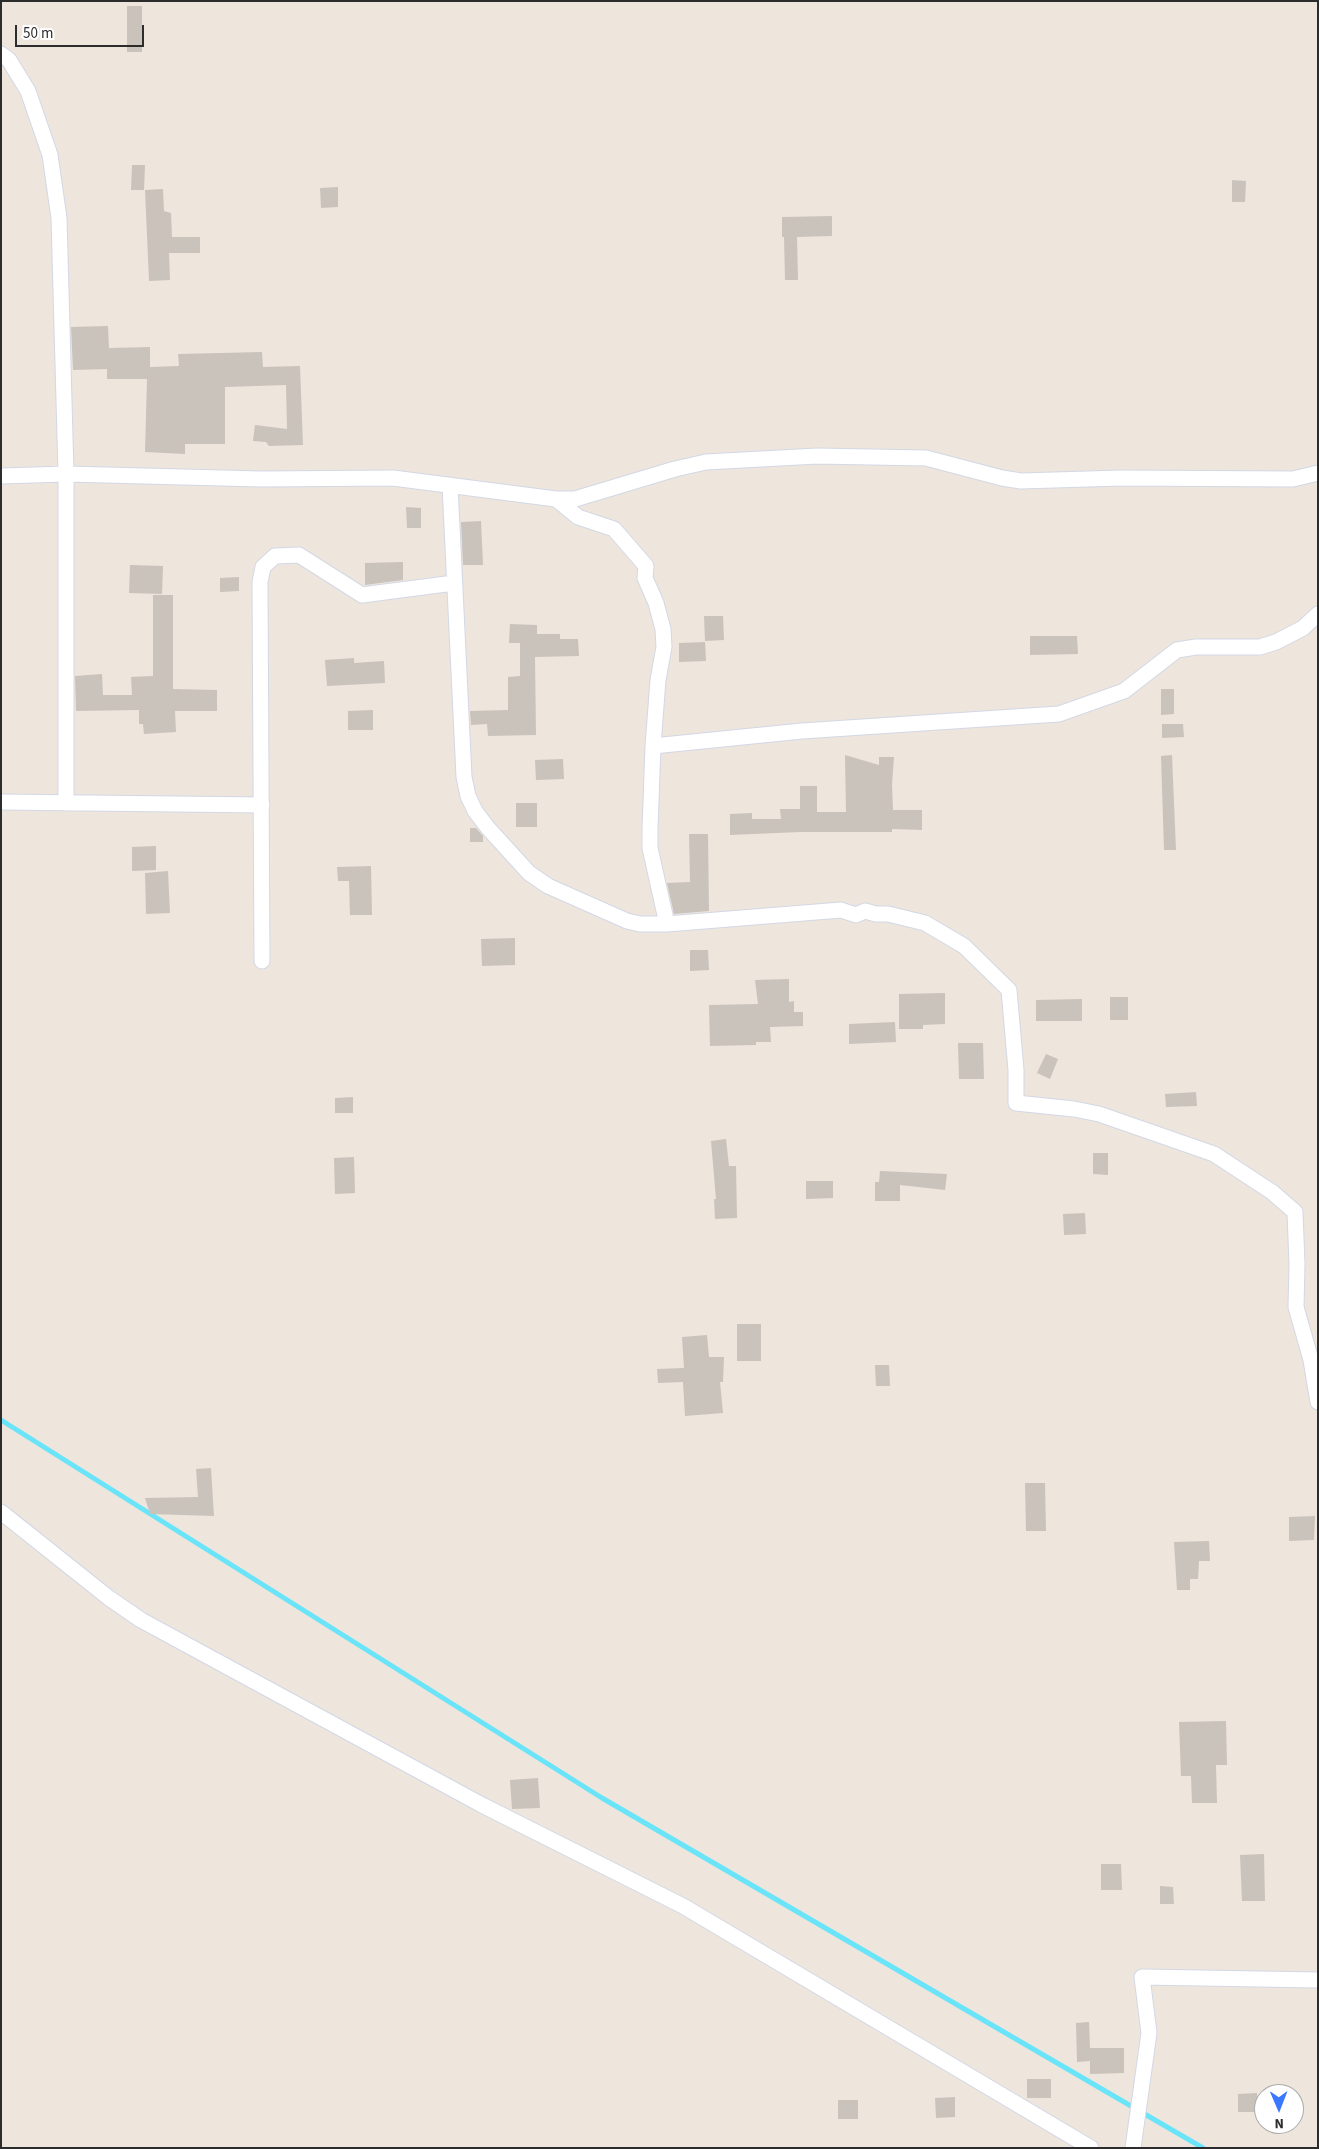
<!DOCTYPE html>
<style>
body{margin:0}
#map{position:relative;width:1319px;height:2149px;overflow:hidden;background:#eee5dd;font-family:"Source Sans 3",sans-serif}
canvas{display:block}
.frame{position:absolute;inset:0;border:2px solid #2c2c2c;pointer-events:none}
.north{position:absolute;left:1254px;top:2084px;width:50px;height:50px;box-sizing:border-box;background:#fff;border:1px solid #ababab;border-radius:50%;rotate:179deg;font-size:14px;font-weight:700;line-height:20px;text-align:center;color:#2c2c2c}
.north::after{content:'';display:block;margin:auto;width:18px;height:22px;background:#3a78ff;clip-path:polygon(50% 0,100% 100%,50% 72%,0 100%)}
.scale{position:absolute;left:15px;top:25px;width:129px;height:22px;box-sizing:border-box;border:2px solid #2c2c2c;border-top:0;padding-left:6px;font-size:15px;line-height:18px;white-space:nowrap;color:#2c2c2c;-webkit-text-stroke:4px #fff;paint-order:stroke}
</style>
<div id="map">
<canvas width="1319" height="2149"></canvas>
<div class="frame"></div>
<div class="north">N</div>
<div class="scale">50 m</div>
</div>
<script>
const c = document.querySelector('canvas').getContext('2d');
c.lineJoin = 'round';
function toPath(rows) {
  const path = new Path2D();
  for (const r of rows) {
    path.moveTo(r[0], r[1]);
    for (let i = 2; i < r.length; i += 2) path.lineTo(r[i], r[i + 1]);
  }
  return path;
}
function strokePath(path, color, width, dash) {
  c.strokeStyle = color;
  c.lineWidth = width;
  c.lineCap = dash ? 'butt' : 'round';
  c.setLineDash(dash || []);
  c.stroke(path);
}
function paint(path, color) {
  c.fillStyle = color;
  c.fill(path, 'evenodd');
}
strokePath(toPath([
 [1,1420,602,1798,1203,2148]
]), '#69e4f8', 5);
paint(toPath([
 [127,6,142,6,142,52,127,52],
 [132,165,145,165,144,190,131,190],
 [1232,180,1246,181,1245,202,1232,202],
 [338,187,338,207,321,208,320,188],
 [163,189,164,211,171,213,172,237,200,237,200,253,169,253,170,280,149,281,145,190],
 [832,216,832,236,797,237,798,280,785,280,784,237,782,237,782,217],
 [108,326,109,348,150,347,150,367,179,366,178,354,262,352,263,367,300,366,303,445,269,446,266,442,253,441,255,425,287,429,286,385,225,387,225,444,185,444,185,454,145,452,147,379,107,379,107,369,73,370,71,327],
 [406,507,421,508,421,528,407,528],
 [481,521,483,565,463,565,461,522],
 [403,562,403,580,365,585,365,563],
 [130,565,163,566,162,594,129,593],
 [239,577,239,591,220,592,220,578],
 [153,595,173,595,173,689,217,690,217,711,175,711,176,732,144,734,143,724,139,724,139,710,76,711,75,676,102,674,103,695,132,695,131,677,153,676],
 [704,616,723,616,724,640,705,641],
 [510,624,537,625,537,634,560,634,560,639,578,639,579,656,535,657,536,735,488,736,487,724,471,725,470,711,508,710,508,677,520,676,520,643,509,643],
 [1030,636,1077,636,1078,654,1030,655],
 [705,642,706,661,679,662,679,643],
 [354,658,354,663,384,661,385,683,327,686,325,660],
 [1161,689,1174,689,1174,714,1161,715],
 [373,710,373,730,348,730,348,711],
 [1162,724,1183,724,1184,737,1162,738],
 [845,755,879,765,879,757,894,757,892,785,893,810,922,810,922,830,892,829,892,832,800,832,730,835,730,814,752,813,752,819,781,819,780,809,800,809,800,786,817,786,817,812,846,812],
 [1172,755,1176,850,1164,850,1161,756],
 [563,759,564,779,536,780,535,760],
 [516,803,537,803,537,827,516,827],
 [470,828,476,828,483,836,483,842,470,842],
 [689,834,708,834,709,911,674,914,667,883,690,882],
 [156,846,156,870,132,871,132,847],
 [371,866,372,915,350,915,349,881,338,881,337,867],
 [168,871,170,913,146,914,145,873],
 [515,938,515,965,482,966,481,939],
 [690,950,708,950,709,970,690,971],
 [789,979,789,1002,794,1001,794,1012,803,1012,803,1026,770,1027,771,1042,756,1042,756,1045,710,1046,709,1005,758,1004,755,980],
 [945,993,945,1024,923,1025,923,1029,899,1029,899,994],
 [1110,997,1128,997,1128,1020,1110,1020],
 [1082,999,1082,1021,1036,1021,1036,1000],
 [895,1022,896,1042,849,1044,849,1024],
 [958,1043,983,1043,984,1079,959,1079],
 [1046,1054,1058,1059,1050,1079,1037,1073],
 [1196,1092,1197,1106,1166,1107,1165,1094],
 [353,1097,353,1113,335,1113,335,1098],
 [726,1139,729,1166,736,1166,737,1218,715,1219,714,1199,716,1199,711,1141],
 [1093,1153,1108,1153,1108,1175,1093,1174],
 [354,1157,355,1193,335,1194,334,1158],
 [880,1171,947,1174,945,1190,900,1185,900,1201,875,1201,875,1182,879,1182],
 [806,1181,833,1181,833,1198,806,1199],
 [1085,1213,1086,1234,1064,1235,1063,1214],
 [737,1324,761,1324,761,1361,737,1361],
 [707,1335,709,1357,724,1357,723,1382,720,1382,723,1413,685,1416,683,1382,658,1383,657,1369,684,1368,682,1337],
 [875,1365,889,1365,890,1386,876,1386],
 [211,1468,214,1516,150,1514,145,1498,198,1497,196,1469],
 [1025,1483,1045,1483,1046,1531,1026,1531],
 [1315,1516,1314,1540,1289,1541,1289,1517],
 [1209,1541,1210,1561,1199,1561,1198,1579,1190,1579,1190,1590,1177,1590,1174,1542],
 [1226,1721,1227,1765,1216,1765,1217,1803,1192,1803,1191,1776,1181,1776,1179,1722],
 [538,1778,540,1808,512,1809,510,1780],
 [1264,1854,1265,1901,1242,1901,1240,1855],
 [1101,1864,1121,1864,1122,1890,1101,1890],
 [1160,1886,1173,1887,1174,1904,1160,1904],
 [1089,2022,1090,2048,1124,2048,1124,2073,1090,2074,1090,2061,1077,2062,1076,2023],
 [1027,2079,1051,2079,1051,2098,1027,2098],
 [1257,2093,1258,2112,1238,2112,1238,2094],
 [955,2097,955,2117,936,2118,935,2098],
 [838,2100,858,2100,858,2119,838,2119]
]), '#c9c3bc');
const minor = toPath([
 [1,54,9,60,28,91,50,155,59,218,66,474,66,803],
 [1,476,66,474,261,479,393,478,556,499,575,499,675,469,706,462,817,456,926,458,1002,478,1021,481,1121,478,1293,479,1318,473],
 [450,485,464,777,468,796,475,811,488,828,529,873,548,886,627,921,640,924,667,924,841,910,856,915,865,911,876,914,888,914,925,923,964,946,1009,990,1016,1070,1016,1103,1074,1109,1099,1114,1214,1154,1272,1192,1295,1212,1297,1264,1296,1307,1311,1360,1318,1402],
 [556,499,578,517,614,529,646,566,645,578,656,603,663,629,664,647,658,680,653,746,650,829,650,848,667,924],
 [653,746,802,731,1059,714,1124,691,1177,650,1196,647,1260,647,1276,642,1303,628,1318,614],
 [1,802,262,805],
 [262,961,260,582,263,567,275,556,299,555,362,595,454,583],
 [1,1512,109,1598,141,1620,482,1805,683,1906,1091,2148],
 [1133,2148,1149,2033,1142,1977,1318,1980]
]);
strokePath(minor, '#d2d8e5', 17);
strokePath(minor, '#fff', 15);
</script>
